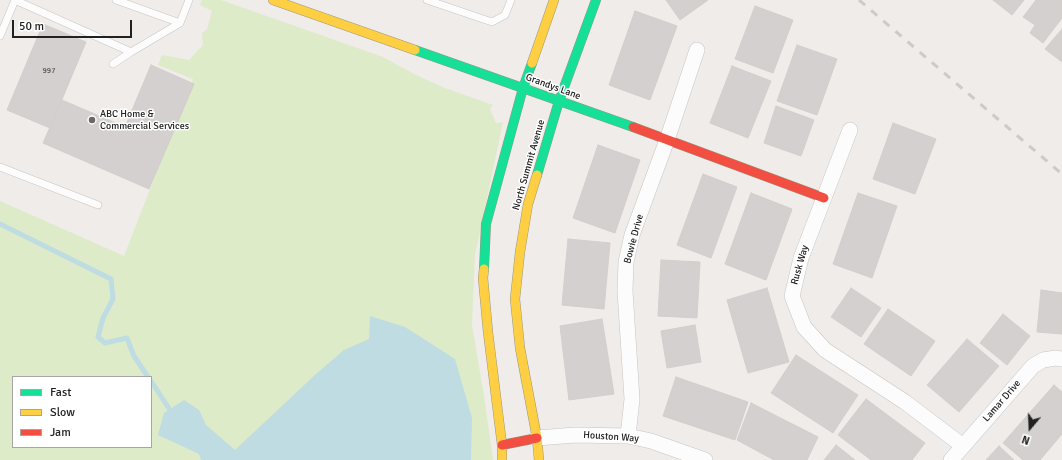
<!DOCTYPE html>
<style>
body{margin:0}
#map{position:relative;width:1062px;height:460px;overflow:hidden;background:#efece9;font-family:Signika,sans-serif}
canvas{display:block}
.legend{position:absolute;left:12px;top:376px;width:140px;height:72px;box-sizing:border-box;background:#fff;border:1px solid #a6a6a6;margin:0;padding:5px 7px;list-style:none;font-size:12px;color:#212121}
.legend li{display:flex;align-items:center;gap:8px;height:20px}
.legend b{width:20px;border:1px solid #a6a6a6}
.north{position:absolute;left:1010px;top:408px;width:40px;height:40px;-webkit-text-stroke:3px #fff;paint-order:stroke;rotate:199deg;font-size:11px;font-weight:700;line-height:16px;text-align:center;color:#212121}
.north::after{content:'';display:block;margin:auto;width:14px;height:18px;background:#212121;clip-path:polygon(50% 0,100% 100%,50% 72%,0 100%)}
.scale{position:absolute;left:12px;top:20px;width:120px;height:18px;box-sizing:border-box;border:2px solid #212121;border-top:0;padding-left:5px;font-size:12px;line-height:14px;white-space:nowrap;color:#212121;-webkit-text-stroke:3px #fff;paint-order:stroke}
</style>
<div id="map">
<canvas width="1062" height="460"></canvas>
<ul class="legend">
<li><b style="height:5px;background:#16e098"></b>Fast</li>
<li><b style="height:5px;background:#ffcf43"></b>Slow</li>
<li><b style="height:5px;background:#f24e42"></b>Jam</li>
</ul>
<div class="north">N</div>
<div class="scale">50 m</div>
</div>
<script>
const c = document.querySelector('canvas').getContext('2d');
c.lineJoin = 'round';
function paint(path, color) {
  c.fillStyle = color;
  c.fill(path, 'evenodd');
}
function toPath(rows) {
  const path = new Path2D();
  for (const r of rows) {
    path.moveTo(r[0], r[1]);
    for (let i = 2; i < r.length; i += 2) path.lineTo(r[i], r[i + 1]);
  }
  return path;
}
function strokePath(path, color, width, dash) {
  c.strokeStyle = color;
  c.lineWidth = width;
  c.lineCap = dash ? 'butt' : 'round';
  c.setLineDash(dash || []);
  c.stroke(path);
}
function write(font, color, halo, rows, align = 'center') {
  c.font = font + ' Signika,sans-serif';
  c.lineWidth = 3;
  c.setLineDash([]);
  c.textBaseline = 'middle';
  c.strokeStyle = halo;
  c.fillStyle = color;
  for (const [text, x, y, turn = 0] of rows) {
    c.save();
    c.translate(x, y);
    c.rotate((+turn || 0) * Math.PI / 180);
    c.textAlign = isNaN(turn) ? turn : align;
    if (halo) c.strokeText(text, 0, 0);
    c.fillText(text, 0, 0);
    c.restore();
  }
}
paint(toPath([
 [202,0,221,0,383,57,414,74,445,88,493,105,490,109,496,123,503,122,475,255,472,325,484,396,493,460,0,460,0,201,124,256,193,79,158,65,162,55,189,60,203,45,202,33,207,29,212,11,200,5],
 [13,377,151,377,151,447,13,447]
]), '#ddebc9');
paint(toPath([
 [370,316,405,327,455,359,472,418,471,460,201,460,199,454,158,435,164,413,184,400,199,410,206,425,235,450,316,374,344,350,369,339]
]), '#bedce1');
strokePath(toPath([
 [0,224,111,279,113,299,103,318,98,337,105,343,127,338,134,356,148,377],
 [151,381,170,410,175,414]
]), '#bedce1', 5);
const building = toPath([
 [666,0,708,0,680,20,666,0],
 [993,0,1024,0,1012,15,993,0],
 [1036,0,1062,0,1062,18,1043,43,1030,33,1035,25,1023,17,1036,0],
 [755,6,793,20,773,73,735,59,755,6],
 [635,11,677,26,650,100,609,85,635,11],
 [43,24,86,42,50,128,7,110,43,24],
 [1062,29,1062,62,1045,49,1062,29],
 [797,45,837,59,817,115,777,101,797,45],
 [151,65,194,84,149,189,43,143,62,100,125,127,151,65],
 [732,66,771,81,748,138,710,123,732,66],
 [776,106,814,120,801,156,764,143,776,106],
 [893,123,936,139,915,194,873,179,893,123],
 [598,145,640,160,615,233,573,218,598,145],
 [703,174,737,187,711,258,677,245,703,174],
 [751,193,792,209,766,280,725,264,751,193],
 [858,193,897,206,872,278,833,264,858,193],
 [568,239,610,243,604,309,562,305,568,239],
 [661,260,700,262,697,318,658,316,661,260],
 [767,288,789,362,748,373,727,300,767,288],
 [851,288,881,308,861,337,831,317,851,288],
 [1041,290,1062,293,1062,334,1037,332,1041,290],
 [888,309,935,341,911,376,864,344,888,309],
 [1003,314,1030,336,1007,365,980,343,1003,314],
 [602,319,614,394,569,400,560,326,602,319],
 [695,325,701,362,667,368,661,331,695,325],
 [967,339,999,366,959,412,927,385,967,339],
 [796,355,858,395,833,433,771,393,796,355],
 [676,377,748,402,735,440,663,416,676,377],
 [1054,385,1062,392,1062,434,1040,460,1023,460,1003,443,1054,385],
 [866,399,925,443,912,460,871,460,838,435,866,399],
 [751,403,818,437,807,460,774,460,737,440,751,403],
 [836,445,855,460,824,460,836,445],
 [999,446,1014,460,986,460,999,446]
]);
paint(building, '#d4d0cf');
strokePath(building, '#d2cecb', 1);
const lane = toPath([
 [15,0,131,52,180,23,189,0],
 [116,0,180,23],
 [427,0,492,22,505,15,511,0],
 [0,36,15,0],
 [113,64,131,52],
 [0,167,98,205]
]);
const street = toPath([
 [850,130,801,258,792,296,804,327,825,350,905,402,963,446],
 [628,436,632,399,625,291,626,262,632,235,667,140,697,50],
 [537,438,575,435,628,436,651,441,705,460],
 [951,460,1033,366,1043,360,1056,358,1062,359]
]);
const fast = toPath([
 [415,50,633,127],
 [537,175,559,101,596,0],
 [484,269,486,224,523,88,532,63]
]);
const slow = toPath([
 [273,0,415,50],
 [532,63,554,0],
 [537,175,528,204,520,252,515,299,520,348,537,438,539,460],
 [484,269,483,278,488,332,502,445,502,460]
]);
const jam = toPath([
 [633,127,824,198],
 [502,445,537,438]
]);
strokePath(lane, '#c6c5c4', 8);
strokePath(street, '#c6c5c4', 16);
strokePath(fast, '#999880', 10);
strokePath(slow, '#999880', 10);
strokePath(jam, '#999880', 10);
strokePath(lane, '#fdfcfc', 7);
strokePath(street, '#fdfcfc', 15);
strokePath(fast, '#16e098', 9);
strokePath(slow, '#ffcf43', 9);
strokePath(jam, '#f24e42', 9);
strokePath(toPath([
 [859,0,1062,174]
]), '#cbcbca', 3, [8, 8]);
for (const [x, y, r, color] of [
 [92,120,4,"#696867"]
]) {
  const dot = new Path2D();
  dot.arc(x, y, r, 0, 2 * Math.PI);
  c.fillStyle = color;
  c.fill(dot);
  strokePath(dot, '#fff', 1.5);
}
write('8px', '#4e4d4c', null, [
 ["997",49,71]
]);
write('10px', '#212121', '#fff', [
 ["Grandys Lane",553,87,20],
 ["North Summit Avenue",529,165,-74],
 ["Bowie Drive",634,239,-75],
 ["Rusk Way",800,265,-74],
 ["Lamar Drive",1002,401,-49],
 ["Houston Way",611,437,4]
]);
write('10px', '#212121', '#fff', [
 ["ABC Home &",100,114],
 ["Commercial Services",100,126]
], 'left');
</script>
